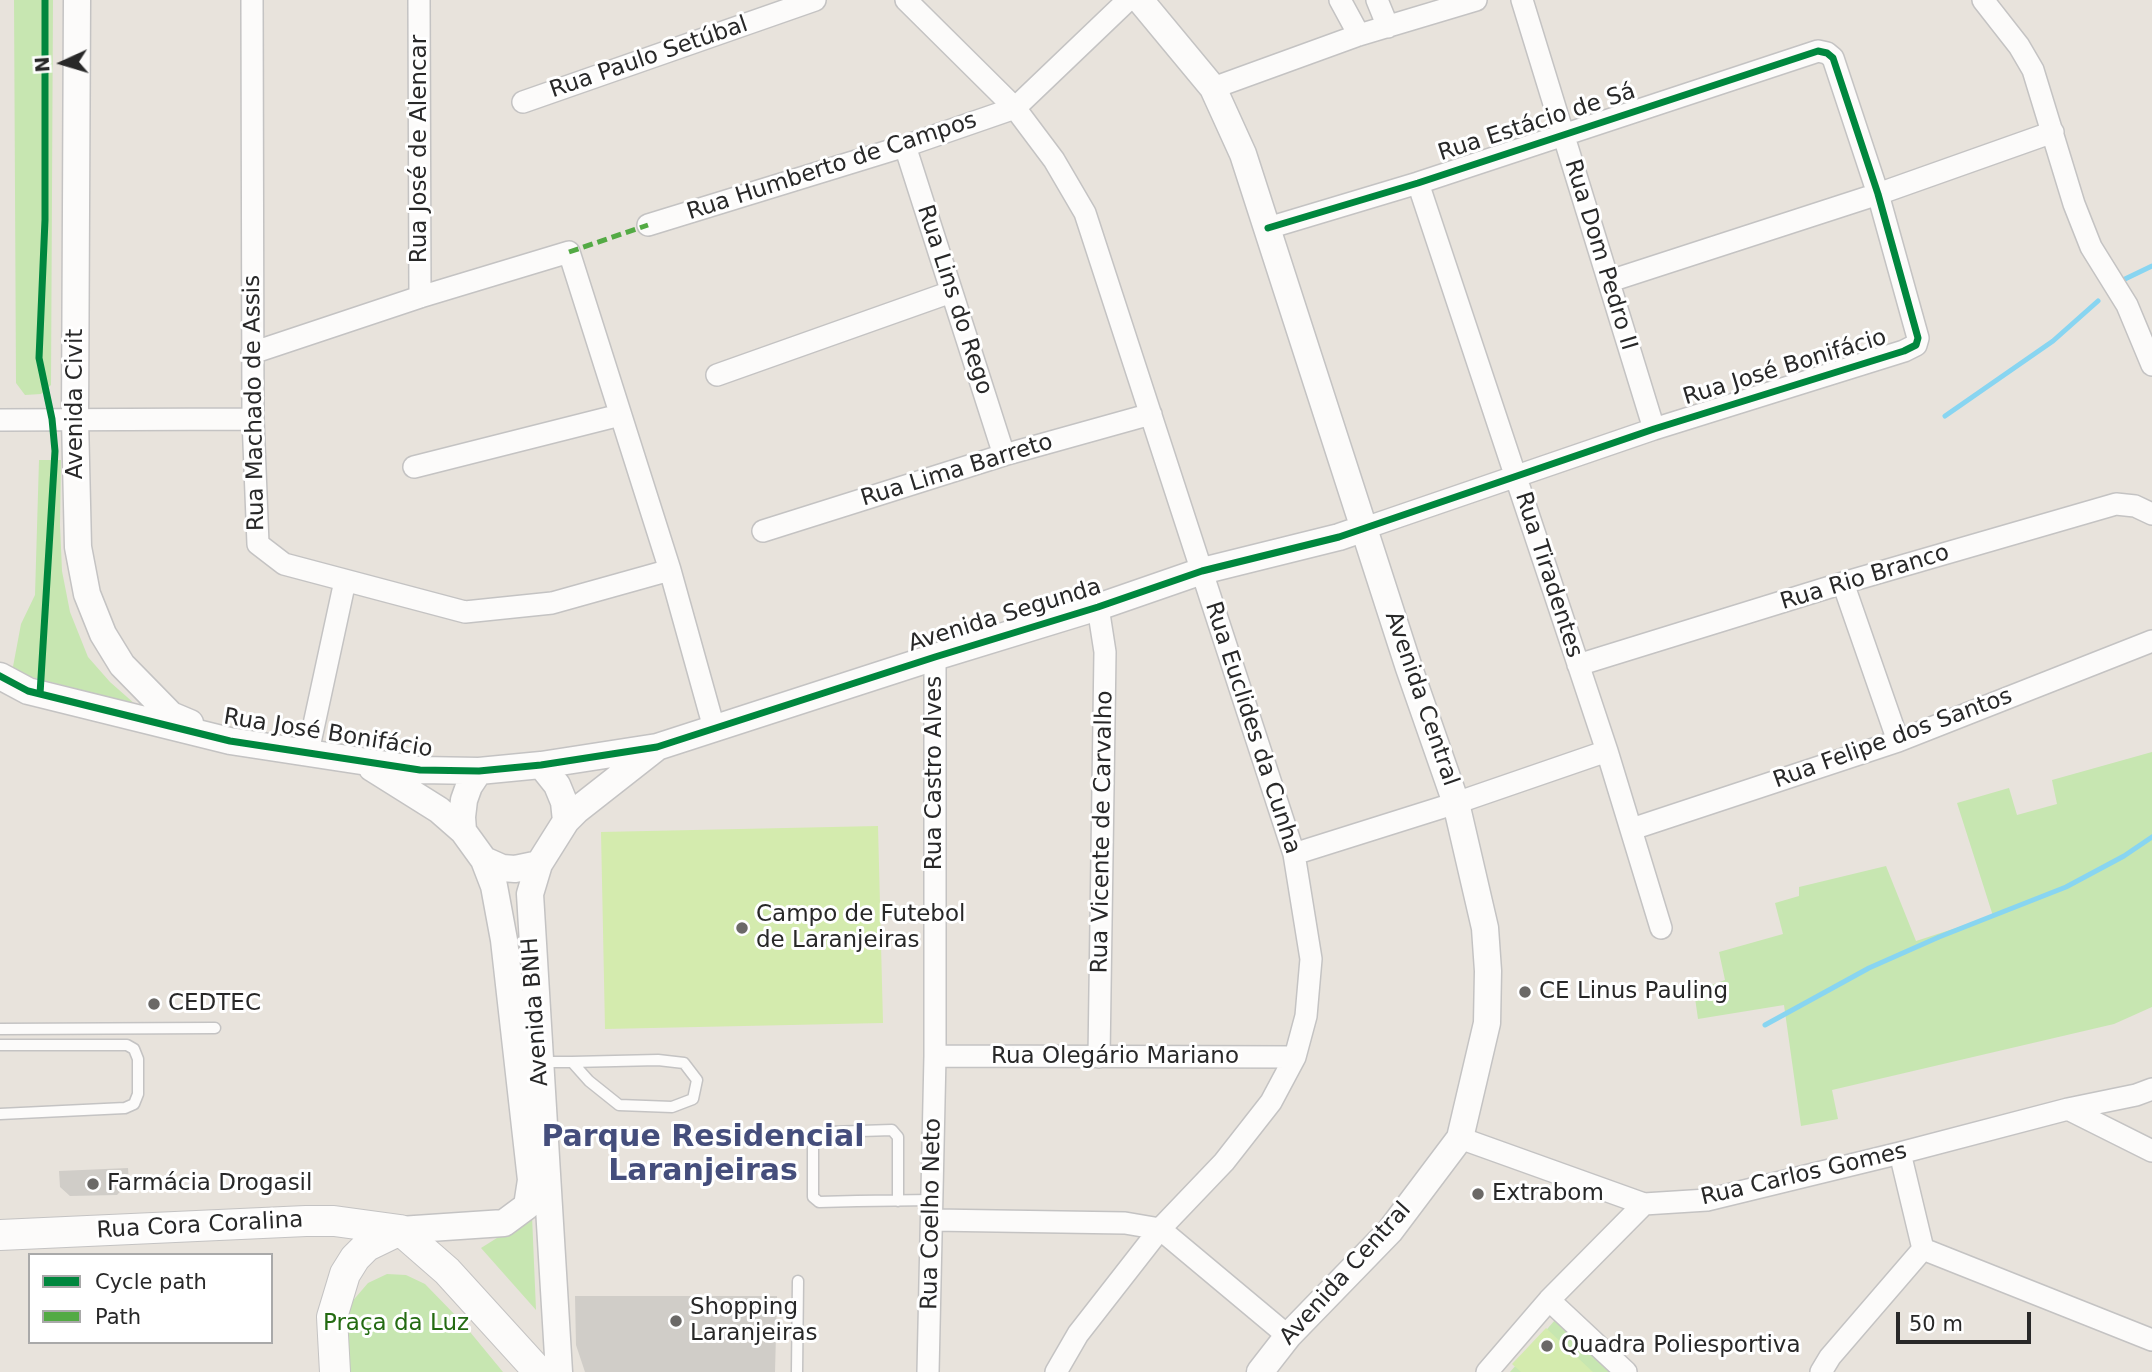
<!DOCTYPE html>
<meta charset="utf-8">
<style>
body{margin:0}
#map{position:relative;width:2152px;height:1372px;overflow:hidden;background:#e8e3dc;font-family:"DejaVu Sans",sans-serif}
canvas{display:block}
.legend{position:absolute;left:28px;top:1253px;width:245px;height:91px;box-sizing:border-box;background:#fff;border:2px solid #a9a9a9;margin:0;padding:9px 12px;list-style:none;font-size:21px;color:#282828}
.legend li{display:flex;align-items:center;gap:14px;height:35px}
.legend b{width:35px;border:2px solid #a9a9a9}
.north{position:absolute;left:28px;top:28px;width:70px;height:70px;-webkit-text-stroke:5px #fff;paint-order:stroke;rotate:266deg;font-size:19px;font-weight:700;line-height:28px;text-align:center;color:#282828}
.north::after{content:'';display:block;margin:auto;width:24px;height:32px;background:#282828;clip-path:polygon(50% 0,100% 100%,50% 72%,0 100%)}
.scale{position:absolute;left:1896px;top:1312px;width:135px;height:32px;box-sizing:border-box;border:4px solid #282828;border-top:0;padding-left:9px;font-size:21px;line-height:24px;white-space:nowrap;color:#282828;-webkit-text-stroke:5px #fff;paint-order:stroke}
</style>
<div id="map">
<canvas width="2152" height="1372"></canvas>
<ul class="legend">
<li><b style="height:9px;background:#00873e"></b>Cycle path</li>
<li><b style="height:9px;background:#53aa44"></b>Path</li>
</ul>
<div class="north">N</div>
<div class="scale">50 m</div>
</div>
<script>
const c = document.querySelector('canvas').getContext('2d');
c.lineJoin = 'round';
function paint(path, color) {
  c.fillStyle = color;
  c.fill(path, 'evenodd');
}
function toPath(rows) {
  const path = new Path2D();
  for (const r of rows) {
    path.moveTo(r[0], r[1]);
    for (let i = 2; i < r.length; i += 2) path.lineTo(r[i], r[i + 1]);
  }
  return path;
}
function strokePath(path, color, width, dash) {
  c.strokeStyle = color;
  c.lineWidth = width;
  c.lineCap = dash ? 'butt' : 'round';
  c.setLineDash(dash || []);
  c.stroke(path);
}
function write(font, color, halo, rows, align = 'center') {
  c.font = font + ' "DejaVu Sans",sans-serif';
  c.lineWidth = 6;
  c.setLineDash([]);
  c.textBaseline = 'middle';
  c.strokeStyle = halo;
  c.fillStyle = color;
  for (const [text, x, y, turn = 0] of rows) {
    c.save();
    c.translate(x, y);
    c.rotate((+turn || 0) * Math.PI / 180);
    c.textAlign = isNaN(turn) ? turn : align;
    if (halo) c.strokeText(text, 0, 0);
    c.fillText(text, 0, 0);
    c.restore();
  }
}
paint(toPath([
 [14,0,53,0,51,385,41,394,25,395,16,383],
 [39,460,61,460,60,525,62,571,70,612,88,657,110,682,135,704,12,672,21,624,35,595],
 [2152,752,2152,1007,2114,1024,1832,1090,1838,1119,1801,1126,1784,1005,1698,1019,1694,991,1725,980,1719,952,1783,934,1775,903,1799,896,1799,887,1886,866,1916,941,1993,916,1957,803,2009,788,2017,815,2057,804,2052,780],
 [532,1216,536,1310,481,1248],
 [387,1274,406,1275,425,1284,461,1321,503,1372,347,1372,345,1337,350,1304,368,1283],
 [1555,1320,1615,1372,1510,1372]
]), '#c7e6b1');
paint(toPath([
 [878,826,883,1023,605,1029,601,832],
 [1546,1328,1593,1372,1521,1372,1512,1364]
]), '#d4ebae');
strokePath(toPath([
 [2125,279,2152,266],
 [1945,416,2053,341,2098,301],
 [1765,1025,1869,968,1939,937,2066,887,2124,856,2152,837]
]), '#88d5f1', 5);
paint(toPath([
 [128,1168,129,1182,117,1195,70,1196,60,1187,59,1171],
 [575,1296,777,1296,775,1372,585,1372,576,1345]
]), '#d0cdc8');
const service = toPath([
 [0,1029,215,1028],
 [0,1045,127,1045,134,1049,138,1059,138,1094,134,1104,125,1108,0,1114],
 [540,1062,572,1062,658,1060,684,1063,697,1080,693,1099,672,1107,619,1105,589,1081,572,1062],
 [898,1201,898,1137,892,1130,828,1132,818,1136,813,1145,813,1197,819,1202,857,1201,933,1200],
 [797,1372,798,1281]
]);
const minor = toPath([
 [252,0,253,419,258,544,284,564,465,612,552,603,670,570],
 [419,0,420,297],
 [906,0,1015,108,1054,160,1085,213,1294,854,1311,959,1306,1016,1295,1057,1271,1102,1224,1162,1160,1229,1078,1334,1056,1372],
 [1340,0,1359,35],
 [1377,0,1388,27],
 [1522,0,1654,429],
 [1983,0,2019,46,2033,70,2074,204,2091,247,2127,305,2152,365],
 [1213,88,1359,35,1476,0],
 [523,102,815,0],
 [905,146,1004,455],
 [1418,183,1607,751,1661,928],
 [648,225,905,146,1015,108,1128,0],
 [1268,228,1418,183,1818,51,1827,53,1833,58,1878,194,1918,338,1916,345,1904,351,1654,429,1365,528],
 [1610,281,1878,194,2053,132],
 [252,353,420,297,569,252,670,570,714,728],
 [717,375,951,292],
 [0,420,253,419],
 [414,467,620,415],
 [763,531,1004,455,1151,414],
 [1843,583,1898,741],
 [1098,607,1105,652,1099,1057],
 [1578,665,1843,583,2116,504,2135,506,2152,514],
 [308,752,345,581],
 [1632,829,1898,741,2152,641],
 [1294,854,1456,803,1607,751],
 [935,1056,1295,1057],
 [2068,1109,2152,1151],
 [1460,1138,1644,1204,1707,1200,1900,1153,2068,1109,2136,1095,2152,1089],
 [1900,1153,1923,1249],
 [933,1220,1125,1223,1160,1229],
 [1160,1229,1288,1336],
 [1923,1249,2152,1340],
 [1549,1300,1626,1372],
 [928,1372,935,1056,935,657],
 [1487,1372,1549,1300,1644,1204],
 [1821,1372,1830,1357,1923,1249]
]);
const tertiary = toPath([
 [77,0,75,419,78,547,87,594,103,634,122,665,171,715,190,723],
 [1140,0,1213,88,1243,154,1409,668,1456,803,1485,928,1488,971,1487,1023,1460,1138,1390,1231,1288,1336,1260,1372],
 [0,676,28,691,230,741,420,770,479,771,541,765,657,747,935,657,1098,607,1202,571,1339,537,1365,528],
 [541,765,557,785,564,802,566,821],
 [372,768,439,810,463,831,484,860,494,886,504,940,531,1180,527,1206,504,1223,400,1230],
 [463,831,462,817,464,800,469,786,479,771],
 [484,860,502,868,515,869,539,864],
 [559,1372,530,894,539,864,566,821,577,810,656,748]
]);
const secondary = toPath([
 [400,1230,447,1271,539,1372],
 [0,1235,306,1221,334,1221,400,1230],
 [335,1372,332,1317,345,1274,355,1258,367,1246,400,1230]
]);
strokePath(service, '#c4c3c3', 13);
strokePath(minor, '#c4c3c3', 24);
strokePath(tertiary, '#c4c3c3', 29);
strokePath(secondary, '#c4c3c3', 32);
strokePath(service, '#fcfbfa', 10);
strokePath(minor, '#fcfbfa', 21);
strokePath(tertiary, '#fcfbfa', 26);
strokePath(secondary, '#fcfbfa', 30);
strokePath(toPath([
 [569,252,648,225]
]), '#53aa44', 5, [10, 5]);
strokePath(toPath([
 [0,676,28,691,230,741,420,770,479,771,541,765,657,747,935,657,1098,607,1202,571,1339,537,1654,429,1904,351,1916,345,1918,338,1878,194,1833,58,1827,53,1818,51,1418,183,1268,228],
 [40,694,55,451,52,419,39,358,45,220,45,0]
]), '#00873e', 7);
for (const [x, y, r, color] of [
 [742,928,7,"#6b6967"],
 [1525,992,7,"#6b6967"],
 [154,1004,7,"#6b6967"],
 [93,1184,7,"#6b6967"],
 [1478,1194,7,"#6b6967"],
 [676,1321,7,"#6b6967"],
 [1547,1346,7,"#6b6967"]
]) {
  const dot = new Path2D();
  dot.arc(x, y, r, 0, 2 * Math.PI);
  c.fillStyle = color;
  c.fill(dot);
  strokePath(dot, '#fff', 2.5);
}
write('23px', '#282828', '#fff', [
 ["Rua Paulo Setúbal",649,58,-19],
 ["Rua Estácio de Sá",1537,123,-18],
 ["Rua José de Alencar",420,149,-90],
 ["Rua Humberto de Campos",832,167,-18],
 ["Rua Dom Pedro II",1600,255,73],
 ["Rua Lins do Rego",954,300,72],
 ["Rua José Bonifácio",1785,368,-17],
 ["Rua Machado de Assis",255,403,-91],
 ["Avenida Civit",76,404,-90],
 ["Rua Lima Barreto",957,471,-17],
 ["Rua Tiradentes",1548,575,72],
 ["Rua Rio Branco",1865,578,-17],
 ["Avenida Segunda",1005,616,-17],
 ["Avenida Central",1421,699,71],
 ["Rua Euclides da Cunha",1252,728,72],
 ["Rua José Bonifácio",328,734,9],
 ["Rua Felipe dos Santos",1893,739,-20],
 ["Rua Castro Alves",935,773,-90],
 ["Rua Vicente de Carvalho",1103,832,-89],
 ["Avenida BNH",536,1012,-94],
 ["Rua Olegário Mariano",1115,1057],
 ["Rua Carlos Gomes",1804,1175,-13],
 ["Rua Coelho Neto",932,1214,-89],
 ["Rua Cora Coralina",200,1226,-3],
 ["Avenida Central",1346,1274,-48]
]);
write('23px', '#282828', '#fff', [
 ["Campo de Futebol",756,915],
 ["de Laranjeiras",756,941],
 ["CE Linus Pauling",1539,992],
 ["CEDTEC",168,1004],
 ["Farmácia Drogasil",107,1184],
 ["Extrabom",1492,1194],
 ["Shopping",690,1308],
 ["Laranjeiras",690,1334],
 ["Quadra Poliesportiva",1561,1346]
], 'left');
write('23px', '#246b12', '#fff', [
 ["Praça da Luz",396,1324]
]);
write('bold 30px', '#454e7c', '#fff', [
 ["Parque Residencial",703,1138],
 ["Laranjeiras",703,1172]
]);
</script>
